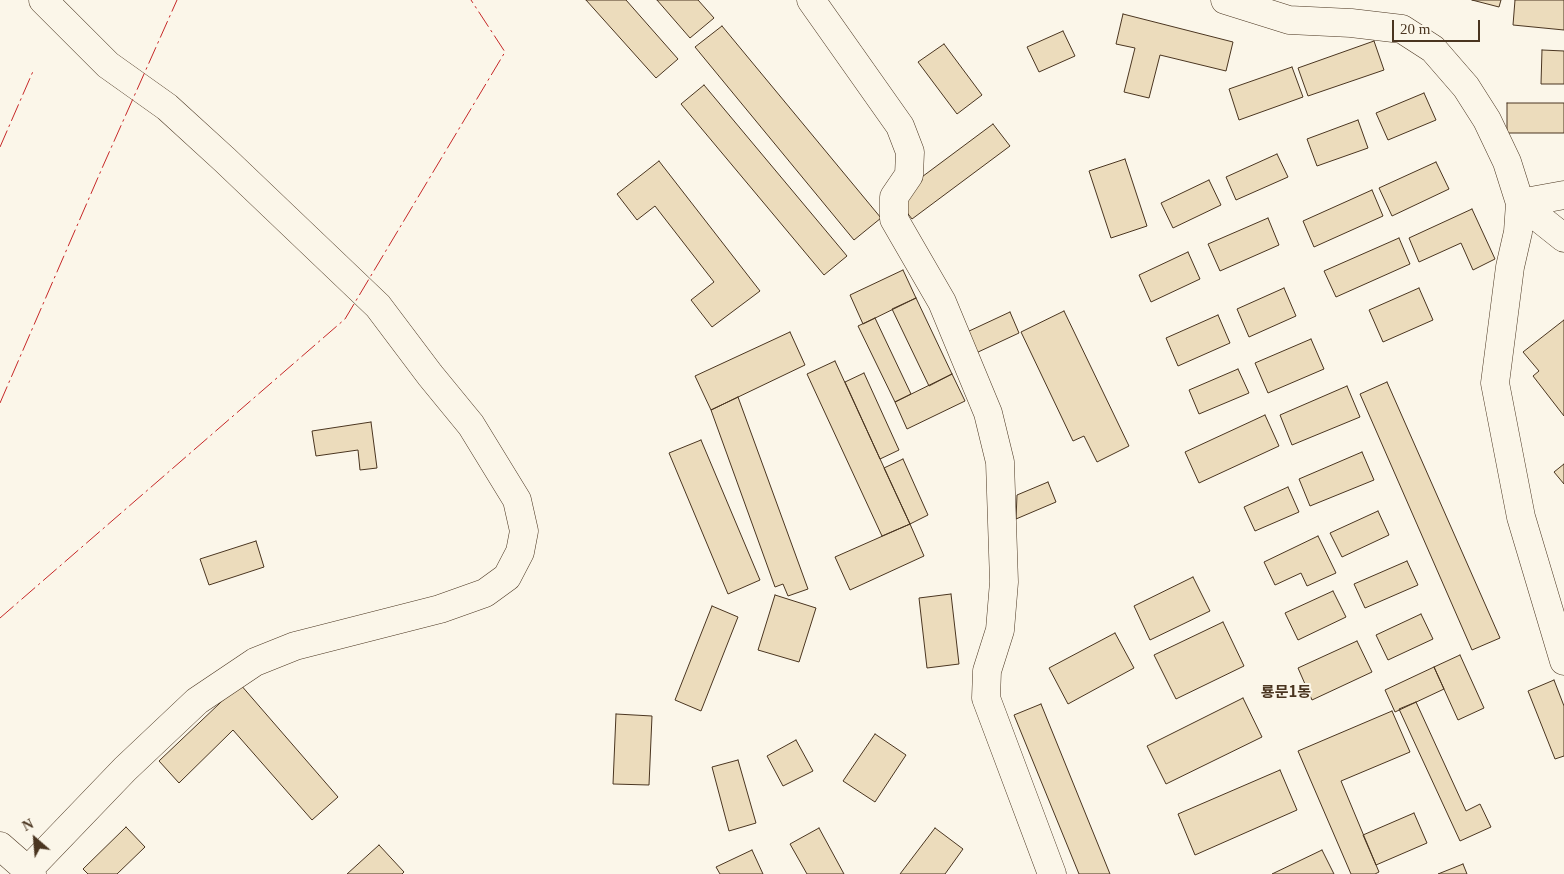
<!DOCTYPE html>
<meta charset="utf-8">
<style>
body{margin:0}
#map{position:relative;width:1564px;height:874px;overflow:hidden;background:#fbf6e9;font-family:Georgia,serif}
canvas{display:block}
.north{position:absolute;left:10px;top:814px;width:50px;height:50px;-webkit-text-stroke:4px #fbf6e9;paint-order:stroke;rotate:333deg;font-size:14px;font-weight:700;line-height:20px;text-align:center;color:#4a3520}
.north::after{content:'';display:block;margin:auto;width:18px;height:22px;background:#4a3520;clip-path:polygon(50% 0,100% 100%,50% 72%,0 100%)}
.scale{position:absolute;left:1392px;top:20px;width:88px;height:22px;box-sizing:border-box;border:2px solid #4a3520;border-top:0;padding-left:6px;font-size:15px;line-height:18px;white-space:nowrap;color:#4a3520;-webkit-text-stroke:4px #fbf6e9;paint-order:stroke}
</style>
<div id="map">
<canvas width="1564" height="874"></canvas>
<div class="north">N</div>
<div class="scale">20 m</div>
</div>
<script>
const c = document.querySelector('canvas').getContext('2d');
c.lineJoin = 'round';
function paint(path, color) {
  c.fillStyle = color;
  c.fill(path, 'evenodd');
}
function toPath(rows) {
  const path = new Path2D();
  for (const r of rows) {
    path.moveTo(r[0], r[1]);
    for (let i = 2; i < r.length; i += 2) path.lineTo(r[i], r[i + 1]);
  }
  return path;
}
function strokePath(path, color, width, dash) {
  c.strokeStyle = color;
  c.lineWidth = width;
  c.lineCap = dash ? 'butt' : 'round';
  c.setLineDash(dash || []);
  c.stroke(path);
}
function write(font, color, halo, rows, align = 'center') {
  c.font = font + ' Georgia,"Noto Sans KR",serif';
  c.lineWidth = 4;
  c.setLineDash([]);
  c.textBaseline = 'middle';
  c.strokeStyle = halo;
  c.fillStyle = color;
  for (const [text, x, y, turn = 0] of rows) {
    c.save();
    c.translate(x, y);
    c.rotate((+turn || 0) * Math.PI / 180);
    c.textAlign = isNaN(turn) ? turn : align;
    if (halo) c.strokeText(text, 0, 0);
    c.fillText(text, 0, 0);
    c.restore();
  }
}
const building = toPath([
 [586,0,626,0,678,59,656,78,586,0],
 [657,0,698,0,714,18,690,38,657,0],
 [1472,0,1501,0,1499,7,1472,0],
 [1515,0,1564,0,1564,30,1513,25,1515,0],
 [1123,14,1233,42,1226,71,1160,55,1149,98,1124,92,1135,48,1116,44,1123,14],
 [722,26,881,218,854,240,695,47,722,26],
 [1063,31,1075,56,1039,72,1027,47,1063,31],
 [1374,41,1384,70,1308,96,1298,68,1374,41],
 [944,44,982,95,957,114,918,62,944,44],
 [1542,50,1564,51,1564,84,1541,84,1542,50],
 [1292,67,1303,97,1239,120,1229,89,1292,67],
 [704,85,847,256,824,275,681,104,704,85],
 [1424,93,1436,120,1388,140,1376,113,1424,93],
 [1507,103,1564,103,1564,133,1507,133,1507,103],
 [1358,120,1368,148,1317,166,1307,139,1358,120],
 [993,124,1010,146,912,219,895,197,993,124],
 [1277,154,1288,177,1236,200,1226,177,1277,154],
 [1125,159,1147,226,1111,238,1089,171,1125,159],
 [659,161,760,291,712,327,691,300,714,282,655,206,637,220,617,194,659,161],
 [1436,162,1449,189,1392,216,1379,188,1436,162],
 [1209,180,1221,205,1173,228,1161,203,1209,180],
 [1372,190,1383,216,1314,247,1303,221,1372,190],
 [1472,209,1495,259,1473,270,1461,243,1419,262,1409,238,1472,209],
 [1268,218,1279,245,1220,271,1208,244,1268,218],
 [1399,238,1410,264,1336,297,1324,271,1399,238],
 [1188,252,1200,279,1151,302,1139,275,1188,252],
 [903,270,916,298,863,324,850,295,903,270],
 [1284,288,1296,316,1249,337,1237,309,1284,288],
 [1419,288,1433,320,1383,342,1369,310,1419,288],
 [916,298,952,374,929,386,892,309,916,298],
 [1064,311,1129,446,1097,462,1084,436,1073,441,1021,332,1064,311],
 [1010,312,1019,333,976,353,967,332,1010,312],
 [1218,315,1230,343,1178,366,1166,338,1218,315],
 [875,318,911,394,895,402,858,326,875,318],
 [1564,320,1564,416,1533,376,1539,371,1523,352,1564,320],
 [790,332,805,365,711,410,695,376,790,332],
 [1311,339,1324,369,1268,393,1255,363,1311,339],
 [835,361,910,524,882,536,807,374,835,361],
 [1238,369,1249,393,1199,414,1189,390,1238,369],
 [864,373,899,450,880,459,845,382,864,373],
 [952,374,965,401,907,429,895,402,952,374],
 [1387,382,1500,638,1472,650,1360,394,1387,382],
 [1347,386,1360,417,1292,445,1280,415,1347,386],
 [738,397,808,589,788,596,783,584,775,587,711,410,738,397],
 [1265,415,1279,446,1199,483,1185,452,1265,415],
 [371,422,377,468,360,470,358,450,316,456,312,431,371,422],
 [701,440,760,580,728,594,669,453,701,440],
 [1362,452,1374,480,1310,506,1299,479,1362,452],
 [903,459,928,515,910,524,884,468,903,459],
 [1564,464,1564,484,1554,472,1564,464],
 [1048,482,1056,502,1016,519,1017,495,1048,482],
 [1288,487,1299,512,1255,531,1244,507,1288,487],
 [1378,511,1389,535,1342,557,1330,533,1378,511],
 [910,524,924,556,850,590,835,557,910,524],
 [1318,536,1336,573,1307,586,1301,573,1275,585,1264,562,1318,536],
 [256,541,264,567,209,585,200,559,256,541],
 [1407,561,1418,585,1365,608,1354,584,1407,561],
 [1193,577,1210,611,1150,640,1134,606,1193,577],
 [1333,591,1346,617,1298,640,1285,613,1333,591],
 [951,594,959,664,927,668,919,598,951,594],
 [775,595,816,608,799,662,758,650,775,595],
 [712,606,738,617,701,711,675,700,712,606],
 [1421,614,1433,639,1388,660,1376,635,1421,614],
 [1223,622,1244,666,1176,699,1154,655,1223,622],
 [1115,633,1134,668,1068,704,1049,668,1115,633],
 [1357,641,1372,672,1312,700,1298,668,1357,641],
 [1460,655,1484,708,1458,720,1434,667,1460,655],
 [1434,667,1444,689,1395,712,1385,690,1434,667],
 [1554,680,1564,706,1564,756,1555,759,1528,691,1554,680],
 [240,684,338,797,312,820,233,730,179,783,159,761,240,684],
 [1243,698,1262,737,1166,784,1147,746,1243,698],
 [1416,702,1466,811,1480,804,1491,827,1460,841,1399,709,1416,702],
 [1041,704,1110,874,1079,874,1014,715,1041,704],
 [1392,711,1410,752,1341,781,1379,872,1375,874,1351,874,1298,751,1392,711],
 [616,714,652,716,649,785,613,784,616,714],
 [875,734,906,755,875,802,843,781,875,734],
 [796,740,813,771,783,786,767,756,796,740],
 [738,760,756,823,729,831,712,767,738,760],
 [1280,770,1297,810,1195,855,1178,814,1280,770],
 [1414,813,1427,843,1376,865,1363,835,1414,813],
 [126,827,145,847,117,874,88,874,83,869,126,827],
 [819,828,844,874,807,874,790,844,819,828],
 [935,828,963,849,945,874,900,874,935,828],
 [379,845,404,872,402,874,347,874,379,845],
 [752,850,763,874,720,874,716,867,752,850],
 [1322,850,1334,874,1272,874,1322,850],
 [1463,864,1467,874,1438,874,1463,864]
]);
paint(building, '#ecdcbc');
strokePath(building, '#4a3520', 1);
const minor = toPath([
 [811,0,900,126,910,152,909,175,894,197,894,219,942,302,988,413,1000,462,1004,582,1000,630,987,671,986,698,1052,874],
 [1225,0,1289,20,1351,23,1402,29,1433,49,1466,87,1487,120,1507,162,1520,203,1518,232,1510,267,1495,383,1521,517,1564,661],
 [1520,203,1564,238],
 [1520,203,1564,195],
 [0,846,32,874],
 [28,870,125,769,197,701,255,662,295,646,440,609,485,593,507,577,520,552,524,531,517,500,471,425,430,375,378,306,225,160,167,107,108,65,43,0]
]);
strokePath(minor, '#4a3520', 29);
strokePath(minor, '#fbf6e9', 28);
strokePath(toPath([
 [0,147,34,69],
 [0,403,103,166,177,0],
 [0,618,345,319,505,52,471,0]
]), '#c62828', 1, [18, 4, 2.5, 4]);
write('bold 15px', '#4a3520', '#fbf6e9', [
 ["룡문1동",1286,691]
]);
</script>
